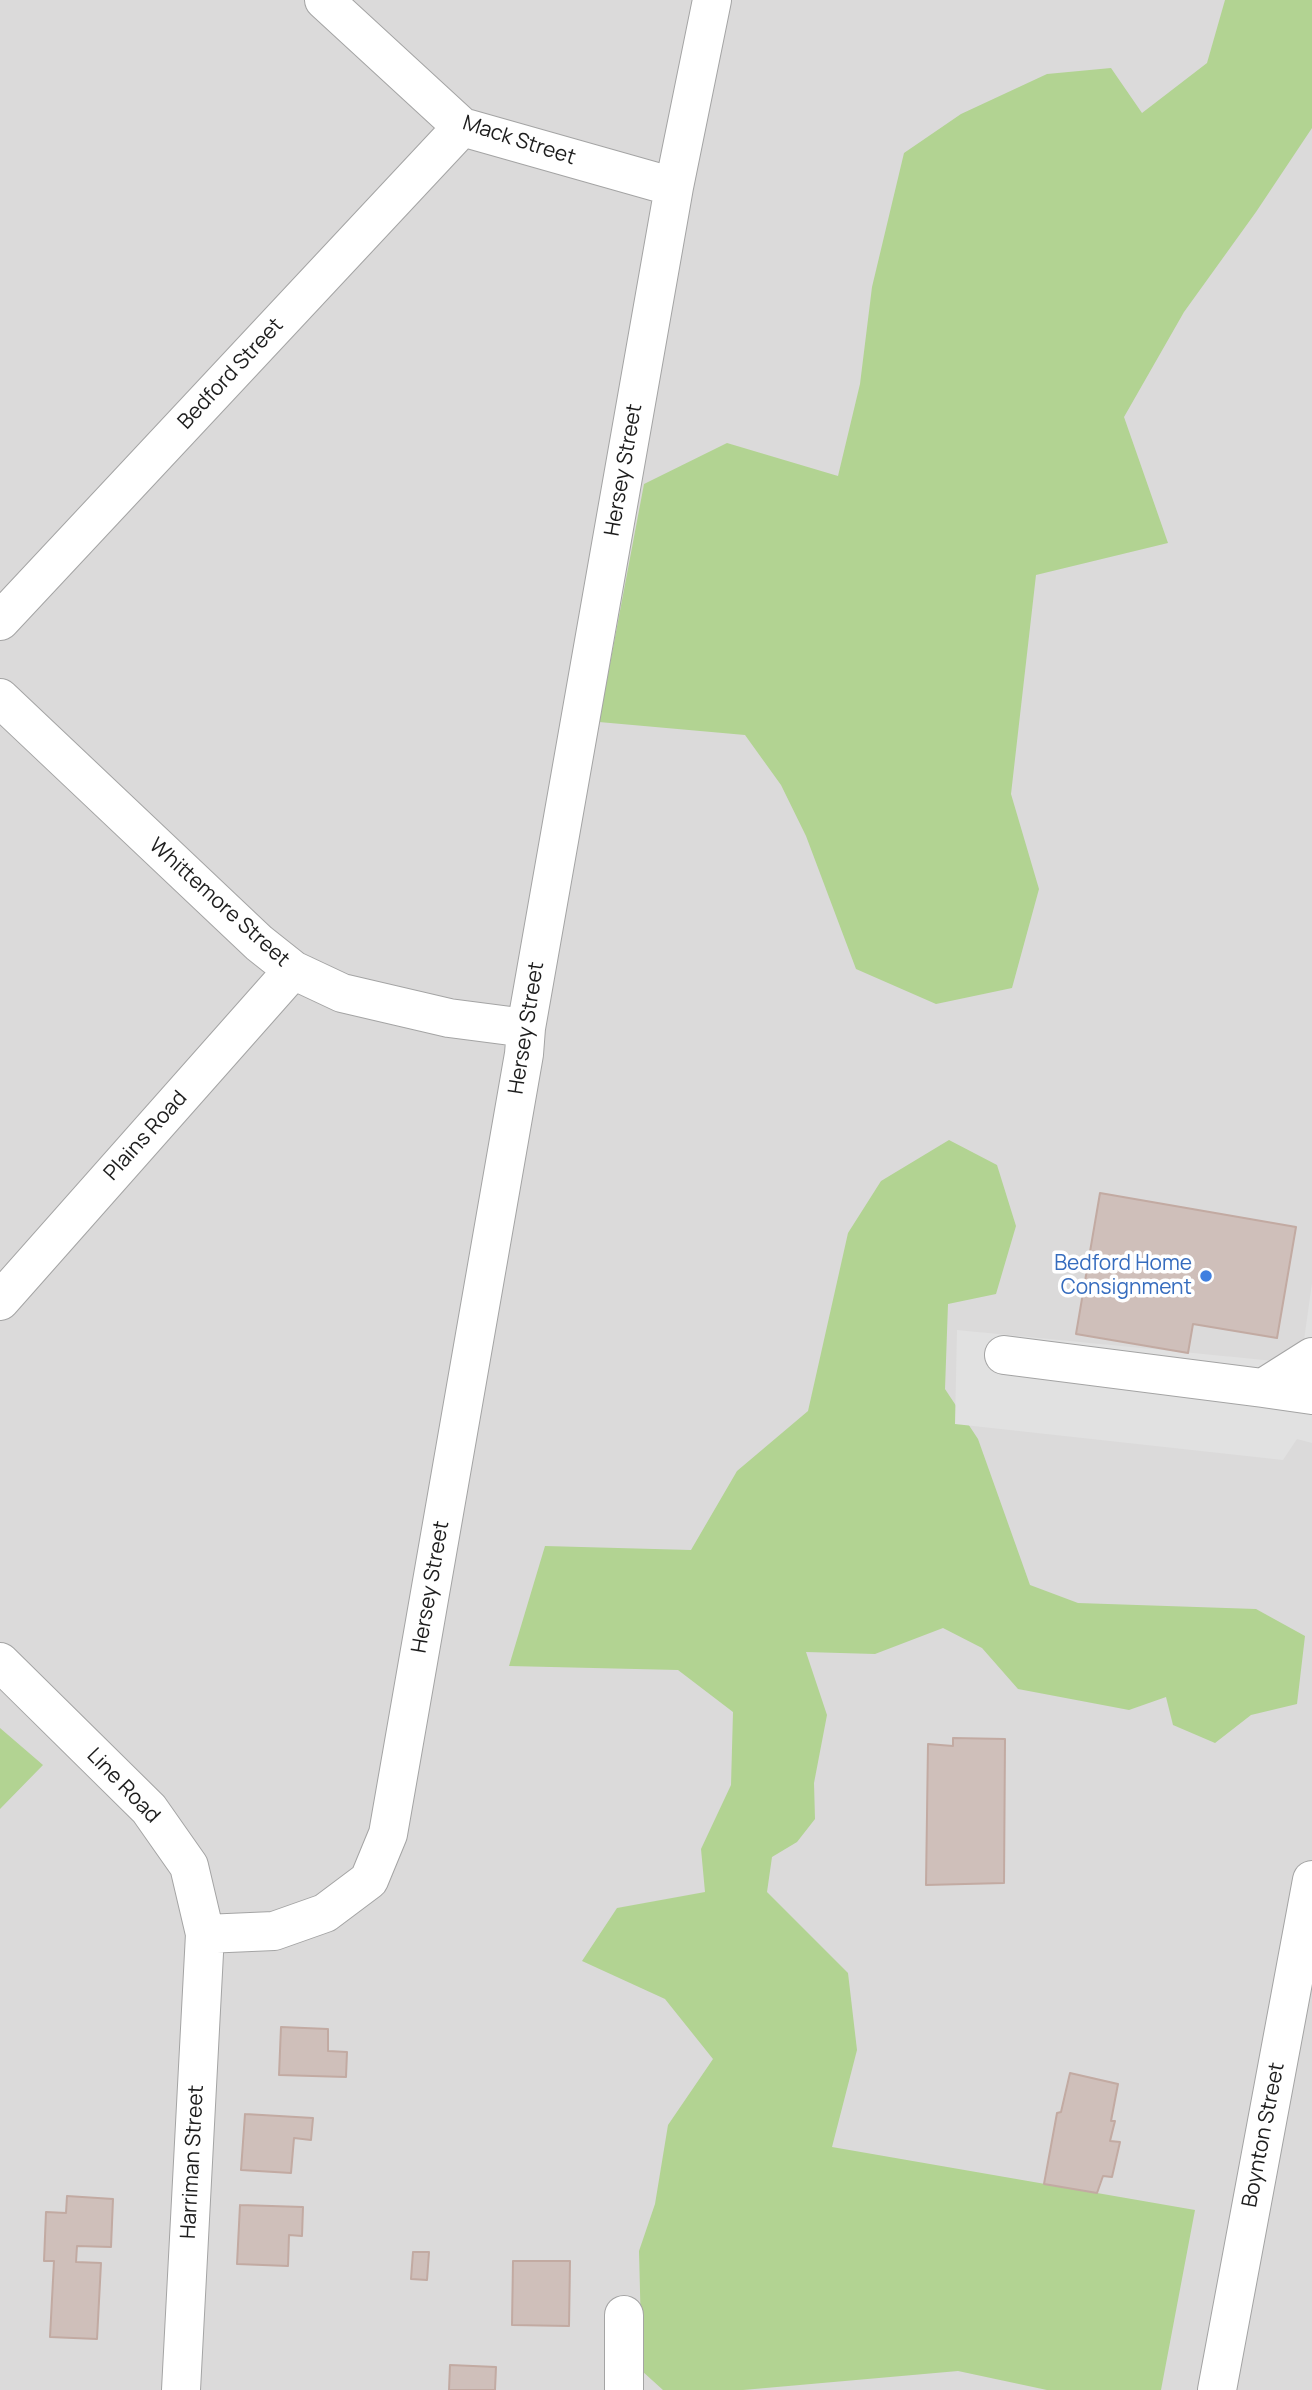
<!DOCTYPE html>
<style>
body{margin:0}
canvas{display:block;background:#efe8e1}
</style>
<canvas width="1312" height="2390"></canvas>
<script>
const c = document.querySelector('canvas').getContext('2d');
c.lineJoin = 'round';
function paint(path, color) {
  c.fillStyle = color;
  c.fill(path, 'evenodd');
}
function toPath(rows) {
  const path = new Path2D();
  for (const r of rows) {
    path.moveTo(r[0], r[1]);
    for (let i = 2; i < r.length; i += 2) path.lineTo(r[i], r[i + 1]);
  }
  return path;
}
function strokePath(path, color, width, dash) {
  c.strokeStyle = color;
  c.lineWidth = width;
  c.lineCap = dash ? 'butt' : 'round';
  c.setLineDash(dash || []);
  c.stroke(path);
}
function write(font, color, halo, rows, align = 'center') {
  c.font = font + ' Manrope,sans-serif';
  c.lineWidth = 7;
  c.setLineDash([]);
  c.textBaseline = 'middle';
  c.strokeStyle = halo;
  c.fillStyle = color;
  for (const [text, x, y, turn = 0] of rows) {
    c.save();
    c.translate(x, y);
    c.rotate((+turn || 0) * Math.PI / 180);
    c.textAlign = isNaN(turn) ? turn : align;
    if (halo) c.strokeText(text, 0, 0);
    c.fillText(text, 0, 0);
    c.restore();
  }
}
paint(toPath([
 [0,0,1312,0,1312,2390,0,2390]
]), '#dbdada');
paint(toPath([
 [1225,0,1312,0,1312,128,1256,212,1184,312,1124,417,1168,543,1036,575,1011,794,1039,889,1012,988,936,1004,856,969,806,836,781,785,745,735,599,722,644,484,727,443,838,476,860,384,872,287,904,153,961,114,1047,74,1111,68,1142,113,1207,63],
 [949,1140,997,1165,1016,1226,996,1294,948,1304,945,1389,978,1439,1030,1585,1078,1603,1256,1609,1305,1636,1297,1704,1251,1715,1215,1743,1173,1725,1166,1697,1129,1710,1018,1689,982,1648,943,1628,875,1654,806,1652,827,1715,814,1783,815,1819,797,1842,772,1857,767,1892,848,1973,857,2050,832,2147,1195,2210,1161,2390,1047,2390,958,2371,743,2390,663,2390,642,2371,639,2251,655,2204,668,2125,713,2059,665,1999,582,1961,617,1908,705,1892,701,1849,731,1785,733,1712,678,1670,509,1666,545,1546,691,1550,737,1471,808,1411,848,1233,881,1181],
 [0,1728,43,1765,0,1809]
]), '#b2d392');
paint(toPath([
 [1312,1283,1312,1443,1297,1439,1283,1460,955,1424,957,1330,1285,1362,1304,1340]
]), '#e1e1e1');
const building = toPath([
 [1100,1193,1296,1227,1277,1338,1193,1324,1188,1353,1076,1334,1100,1193],
 [953,1738,1005,1739,1004,1883,926,1885,928,1744,953,1746,953,1738],
 [281,2027,328,2029,328,2051,347,2052,346,2077,279,2075,281,2027],
 [1070,2073,1118,2084,1111,2121,1115,2121,1110,2141,1120,2142,1112,2177,1103,2176,1097,2193,1044,2184,1057,2113,1061,2112,1070,2073],
 [245,2114,313,2118,311,2140,294,2138,291,2173,241,2170,245,2114],
 [67,2196,113,2199,111,2247,77,2246,76,2262,101,2263,97,2339,50,2337,54,2261,44,2261,46,2212,66,2213,67,2196],
 [240,2205,303,2207,302,2236,289,2235,288,2266,237,2264,240,2205],
 [413,2252,429,2252,427,2280,411,2279,413,2252],
 [513,2261,570,2261,569,2326,512,2325,513,2261],
 [450,2365,496,2367,495,2390,449,2390,450,2365]
]);
paint(building, '#cfbfba');
strokePath(building, '#c2aaa2', 2);
const minor = toPath([
 [324,0,462,127,674,187],
 [0,621,462,127],
 [0,698,259,943,293,970,342,993,449,1018,526,1028],
 [0,1301,293,970],
 [1004,1355,1263,1388,1312,1357],
 [1263,1388,1312,1395],
 [0,1662,149,1809,189,1866,205,1934,181,2390],
 [205,1934,274,1931,325,1913,369,1880,388,1834,524,1054,526,1028,674,187,712,0],
 [624,2390,624,2315],
 [1217,2390,1312,1880]
]);
strokePath(minor, '#a4a4a4', 40);
strokePath(minor, '#fff', 38);
for (const [x, y, r, color] of [
 [1206,1276,7,"#3f7fe0"]
]) {
  const dot = new Path2D();
  dot.arc(x, y, r, 0, 2 * Math.PI);
  c.fillStyle = color;
  c.fill(dot);
  strokePath(dot, '#fff', 2.5);
}
write('21px', '#1d1d1d', '#fff', [
 ["Mack Street",519,141,18],
 ["Bedford Street",231,374,-47],
 ["Hersey Street",624,470,-80],
 ["Whittemore Street",219,903,42],
 ["Hersey Street",527,1028,-81],
 ["Plains Road",146,1136,-48],
 ["Hersey Street",431,1587,-80],
 ["Line Road",123,1786,46],
 ["Boynton Street",1264,2135,-79],
 ["Harriman Street",193,2162,-87]
]);
write('21px', '#366cbe', '#fff', [
 ["Bedford Home",1192,1264],
 ["Consignment",1192,1288]
], 'right');
</script>
